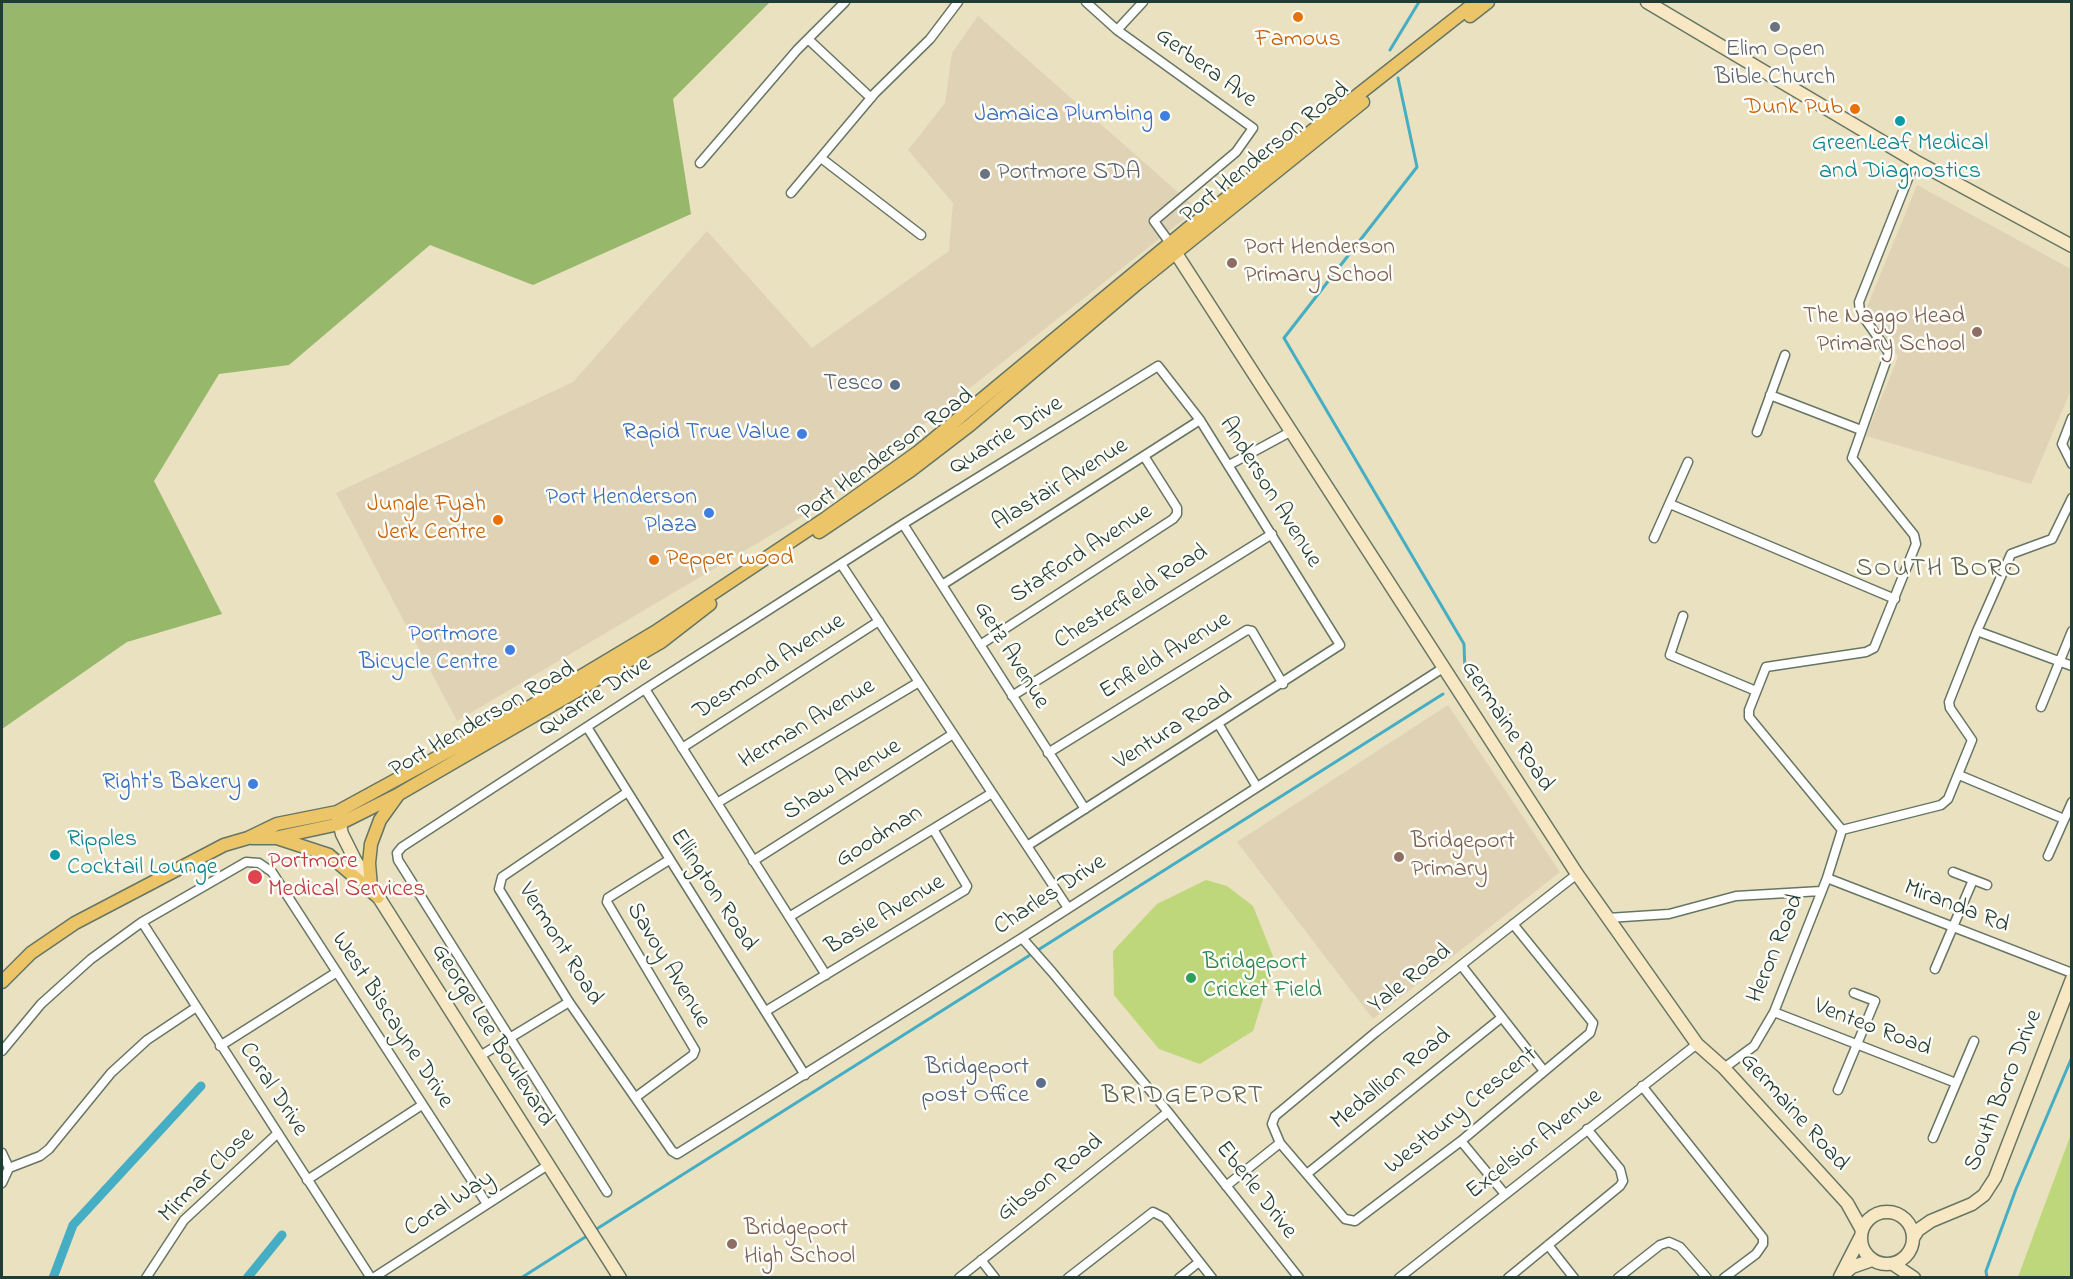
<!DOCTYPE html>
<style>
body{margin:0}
#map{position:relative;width:2073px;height:1279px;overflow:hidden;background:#e9e1bf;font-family:"Indie Flower",sans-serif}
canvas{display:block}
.frame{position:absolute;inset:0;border:3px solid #1f3d34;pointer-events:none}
</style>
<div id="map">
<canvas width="2073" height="1279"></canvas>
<div class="frame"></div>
</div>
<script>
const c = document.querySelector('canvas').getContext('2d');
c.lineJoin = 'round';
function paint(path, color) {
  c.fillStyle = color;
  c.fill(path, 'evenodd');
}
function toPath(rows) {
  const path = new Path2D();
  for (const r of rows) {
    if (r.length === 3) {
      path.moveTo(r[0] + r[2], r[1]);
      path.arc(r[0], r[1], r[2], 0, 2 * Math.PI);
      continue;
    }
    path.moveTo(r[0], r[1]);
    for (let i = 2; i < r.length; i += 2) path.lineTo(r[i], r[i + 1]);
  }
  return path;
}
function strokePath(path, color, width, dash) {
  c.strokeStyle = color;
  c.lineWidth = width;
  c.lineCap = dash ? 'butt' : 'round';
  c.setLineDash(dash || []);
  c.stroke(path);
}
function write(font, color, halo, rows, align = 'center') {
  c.font = font + ' "Indie Flower",sans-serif';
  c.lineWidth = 5;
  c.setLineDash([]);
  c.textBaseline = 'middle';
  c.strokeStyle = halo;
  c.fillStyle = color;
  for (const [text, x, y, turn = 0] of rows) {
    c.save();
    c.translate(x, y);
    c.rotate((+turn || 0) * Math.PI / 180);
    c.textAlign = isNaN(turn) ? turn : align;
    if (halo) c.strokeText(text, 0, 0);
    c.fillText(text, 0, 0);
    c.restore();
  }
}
paint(toPath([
 [978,16,1197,209,820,506,457,721,336,493,573,382,707,231,812,348,949,251,953,203,908,150,945,103,952,53],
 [1917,185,2071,269,2071,390,2031,484,1866,436,1898,357,1867,307],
 [1448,705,1560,872,1373,1019,1237,842]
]), '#e0d3b5');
paint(toPath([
 [1206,880,1227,886,1253,906,1275,961,1253,1031,1200,1064,1159,1049,1114,995,1113,951,1157,904],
 [2071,1134,2071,1277,2018,1277]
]), '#bfd77b');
paint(toPath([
 [2,2,770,2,673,99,691,214,533,285,430,245,289,365,219,374,154,481,222,614,127,642,2,729]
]), '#97b86b');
strokePath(toPath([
 [1390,50,1419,2],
 [1398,78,1417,167,1284,338,1464,644,1465,673],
 [595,1230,1443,694],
 [521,1278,590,1234],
 [1987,1278,1986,1271,2016,1189,2072,1057]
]), '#45aec4', 3);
strokePath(toPath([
 [53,1278,73,1225,201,1086],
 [247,1278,282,1235]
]), '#45aec4', 9);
const street = toPath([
 [1086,2,1117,30,1253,128,1236,152,1154,221,1170,243],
 [1117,30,1143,2],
 [808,39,871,98],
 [821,158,921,235],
 [700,163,797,50,845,2],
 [791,193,875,93,930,39,958,2],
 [1770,395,1861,430],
 [2072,418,2062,444,2072,464],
 [1757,432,1785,355],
 [1229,465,1290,432],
 [1670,504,1895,599],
 [903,524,1085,809],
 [1654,538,1688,462],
 [841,564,1068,908],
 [942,585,1200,420],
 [1683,616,1670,655,1756,691],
 [1977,631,2072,666],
 [980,645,1173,519,1177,514,1177,508,1144,456],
 [645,689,826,975],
 [1012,696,1272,534],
 [2041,707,2072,631],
 [1219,725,1257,787],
 [587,727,805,1075],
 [682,748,879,621],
 [1048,753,1247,630,1252,631,1283,684],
 [1959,775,2064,819],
 [626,793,502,877,499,889,569,1002,672,1151,677,1154,1022,938,1443,668],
 [717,803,919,682],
 [1842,830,1749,717,1749,710,1766,667,1866,652,1874,648,1916,544,1914,535,1852,458,1889,353,1860,312,1859,302,1915,161],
 [1842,830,1941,805,1948,799,1972,740,1950,708,1949,702,1977,631,2011,554,2052,539,2072,498],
 [2048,856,2072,802],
 [753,861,953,734],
 [1953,872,1987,885],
 [1827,878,2072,973],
 [789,917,992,793],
 [1608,918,1669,914,1736,896,1821,891],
 [142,922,371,1278],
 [1513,924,1589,1018,1593,1023,1590,1033,1461,1141,1355,1221,1345,1219,1280,1143,1272,1124,1275,1116,1376,1032,1577,874],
 [1022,938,1052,972,1168,1112,1299,1278],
 [1461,965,1544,1071],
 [1935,969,1973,880],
 [766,1011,965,890,967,886,933,829],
 [1774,1012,1956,1083],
 [220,1046,337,972],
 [2,1051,41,1004,91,959,142,922,246,862,259,863,272,872,487,1204],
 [480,1056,569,1002],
 [1724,1068,1754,1046,1774,1012,1827,878,1842,830],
 [1642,1086,1763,1238,1763,1244,1756,1254,1724,1278],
 [1838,1090,1875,1001,1854,993],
 [636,1097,693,1055,695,1050,607,902,608,898,669,860],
 [1933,1138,1974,1041],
 [1461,1141,1504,1193],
 [2,1153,9,1168],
 [9,1168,40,1156,49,1149,111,1073,147,1040,195,1008],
 [1308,1173,1501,1018],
 [307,1180,422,1105],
 [2,1183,9,1168],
 [1226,1186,1280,1143],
 [607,1192,398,860,397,853,402,847,645,689,903,524,1158,366,1200,420,1340,645,1027,846],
 [1548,1245,1574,1278],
 [981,1260,995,1278],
 [146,1278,184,1220,278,1133],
 [373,1278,548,1165],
 [959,1278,1168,1112],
 [1068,1278,1153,1212,1165,1218,1212,1278],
 [1179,1278,1199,1262],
 [1399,1278,1697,1044],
 [1508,1278,1620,1186,1623,1181,1620,1169,1587,1129],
 [1618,1278,1660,1245,1669,1242,1680,1247,1707,1278]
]);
const secondary = toPath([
 [1647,2,1915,161,2072,246],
 [1170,244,1577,874,1697,1044,1724,1068,1847,1203,1862,1230],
 [337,813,342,834,355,860,620,1278],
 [1887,1238,26],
 [1913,1238,1918,1230,1931,1221,1972,1204,1984,1195,1995,1178,2072,979],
 [1893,1264,1914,1278],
 [1843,1275,1852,1267,1872,1260],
 [1840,1277,1861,1236]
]);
const primary = toPath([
 [1470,16,1488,2],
 [819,532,910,471,970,425,1138,283,1363,102],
 [252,838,274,838,339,824,399,794,661,642,710,604],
 [277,838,329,855,378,897],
 [371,887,369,863,371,844,380,820,398,795],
 [2,982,31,953,75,923,224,845,248,838,277,824,337,812,533,705,655,632,826,518,918,452,1186,230,1476,2]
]);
strokePath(street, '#667665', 11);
strokePath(secondary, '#667665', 15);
strokePath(primary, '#667665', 15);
strokePath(street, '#fff', 8);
strokePath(secondary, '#f7e8c3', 12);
strokePath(primary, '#ecc569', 12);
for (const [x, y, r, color] of [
 [1298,17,6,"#e8710a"],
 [1775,27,6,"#6b7280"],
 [1855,109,6,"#e8710a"],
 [1165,116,6,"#3f7fe0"],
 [1900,121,6,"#0f9aa8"],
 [985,174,6,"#6b7280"],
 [1232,263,6,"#8d6e63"],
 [1977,332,6,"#8d6e63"],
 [895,385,6,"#5c6f8a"],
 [802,434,6,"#3f7fe0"],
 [709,513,6,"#3f7fe0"],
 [498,520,6,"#e8710a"],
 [654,560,6,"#e8710a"],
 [510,650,6,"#3f7fe0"],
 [253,784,6,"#3f7fe0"],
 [55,855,6,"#0f9aa8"],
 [1399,857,6,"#8d6e63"],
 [255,877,8,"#e0444e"],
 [1191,978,6,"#2e9e5b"],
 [1041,1083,6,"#5c6f8a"],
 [732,1244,6,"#8d6e63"]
]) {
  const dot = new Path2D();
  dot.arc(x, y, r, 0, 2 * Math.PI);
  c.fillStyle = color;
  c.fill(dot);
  strokePath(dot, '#fdfcf7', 2);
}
write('24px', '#c56008', '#fdfcf7', [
 ["Famous",1298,41,"center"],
 ["Dunk Pub",1843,109],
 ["Jungle Fyah",486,506],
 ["Jerk Centre",486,534],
 ["Pepper wood",666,560,"left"]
], 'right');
write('24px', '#5b616d', '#fdfcf7', [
 ["Elim Open",1775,51],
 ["Bible Church",1775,79],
 ["Portmore SDA",997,174,"left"]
]);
write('24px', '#1f3d34', '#fdfcf7', [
 ["Gerbera Ave",1205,69,36],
 ["Port Henderson Road",1266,154,-39],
 ["Quarrie Drive",1007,437,-32],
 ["Port Henderson Road",887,456,-36],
 ["Alastair Avenue",1061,486,-32],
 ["Anderson Avenue",1269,493,58],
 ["Stafford Avenue",1082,555,-33],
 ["Chesterfield Road",1132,598,-32],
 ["Getz Avenue",1010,656,58],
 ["Enfield Avenue",1166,657,-31],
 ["Desmond Avenue",770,668,-33],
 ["Quarrie Drive",596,698,-33],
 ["Port Henderson Road",483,721,-30],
 ["Herman Avenue",808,725,-31],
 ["Germaine Road",1506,727,57],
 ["Ventura Road",1174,730,-32],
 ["Shaw Avenue",843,781,-32],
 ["Goodman",880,838,-32],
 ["Ellington Road",712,891,57],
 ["Charles Drive",1051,896,-33],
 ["Miranda Rd",1956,908,21],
 ["Basie Avenue",886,916,-31],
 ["Vermont Road",559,945,58],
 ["Heron Road",1777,949,-68],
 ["Savoy Avenue",667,966,59],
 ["Yale Road",1411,980,-38],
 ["West Biscayne Drive",391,1021,57],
 ["Venteo Road",1872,1029,21],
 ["George Lee Boulevard",491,1036,58],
 ["Medallion Road",1392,1080,-39],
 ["Coral Drive",272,1090,57],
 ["South Boro Drive",2005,1091,-68],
 ["Westbury Crescent",1462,1112,-39],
 ["Germaine Road",1793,1113,48],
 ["Excelsior Avenue",1535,1145,-38],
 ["Mirmar Close",208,1176,-45],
 ["Gibson Road",1051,1179,-38],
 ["Eberle Drive",1255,1191,52],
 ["Coral Way",450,1205,-33]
]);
write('24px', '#366cbe', '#fdfcf7', [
 ["Jamaica Plumbing",1153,116],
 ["Rapid True Value",790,434],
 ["Port Henderson",697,499],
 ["Plaza",697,527],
 ["Portmore",498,636],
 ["Bicycle Centre",498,664],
 ["Right's Bakery",241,784]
], 'right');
write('24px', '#0d838f', '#fdfcf7', [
 ["GreenLeaf Medical",1900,145],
 ["and Diagnostics",1900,173],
 ["Ripples",67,841,"left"],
 ["Cocktail Lounge",67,869,"left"]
]);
write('24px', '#785e54', '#fdfcf7', [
 ["Port Henderson",1244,249],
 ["Primary School",1244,277],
 ["The Naggo Head",1965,318,"right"],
 ["Primary School",1965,346,"right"],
 ["Bridgeport",1411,843],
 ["Primary",1411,871],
 ["Bridgeport",744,1230],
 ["High School",744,1258]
], 'left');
write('24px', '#4e5e75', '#fdfcf7', [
 ["Tesco",883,385],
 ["Bridgeport",1029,1069],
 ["post Office",1029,1097]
], 'right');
write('24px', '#be3a42', '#fdfcf7', [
 ["Portmore",268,863],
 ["Medical Services",268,891]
], 'left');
write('24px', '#27864d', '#fdfcf7', [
 ["Bridgeport",1203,964],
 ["Cricket Field",1203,992]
], 'left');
c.letterSpacing = '1.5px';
write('26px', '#59604b', '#fdfcf7', [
 ["SOUTH BORO",1939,571],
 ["BRIDGEPORT",1183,1098]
]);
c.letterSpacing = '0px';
</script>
